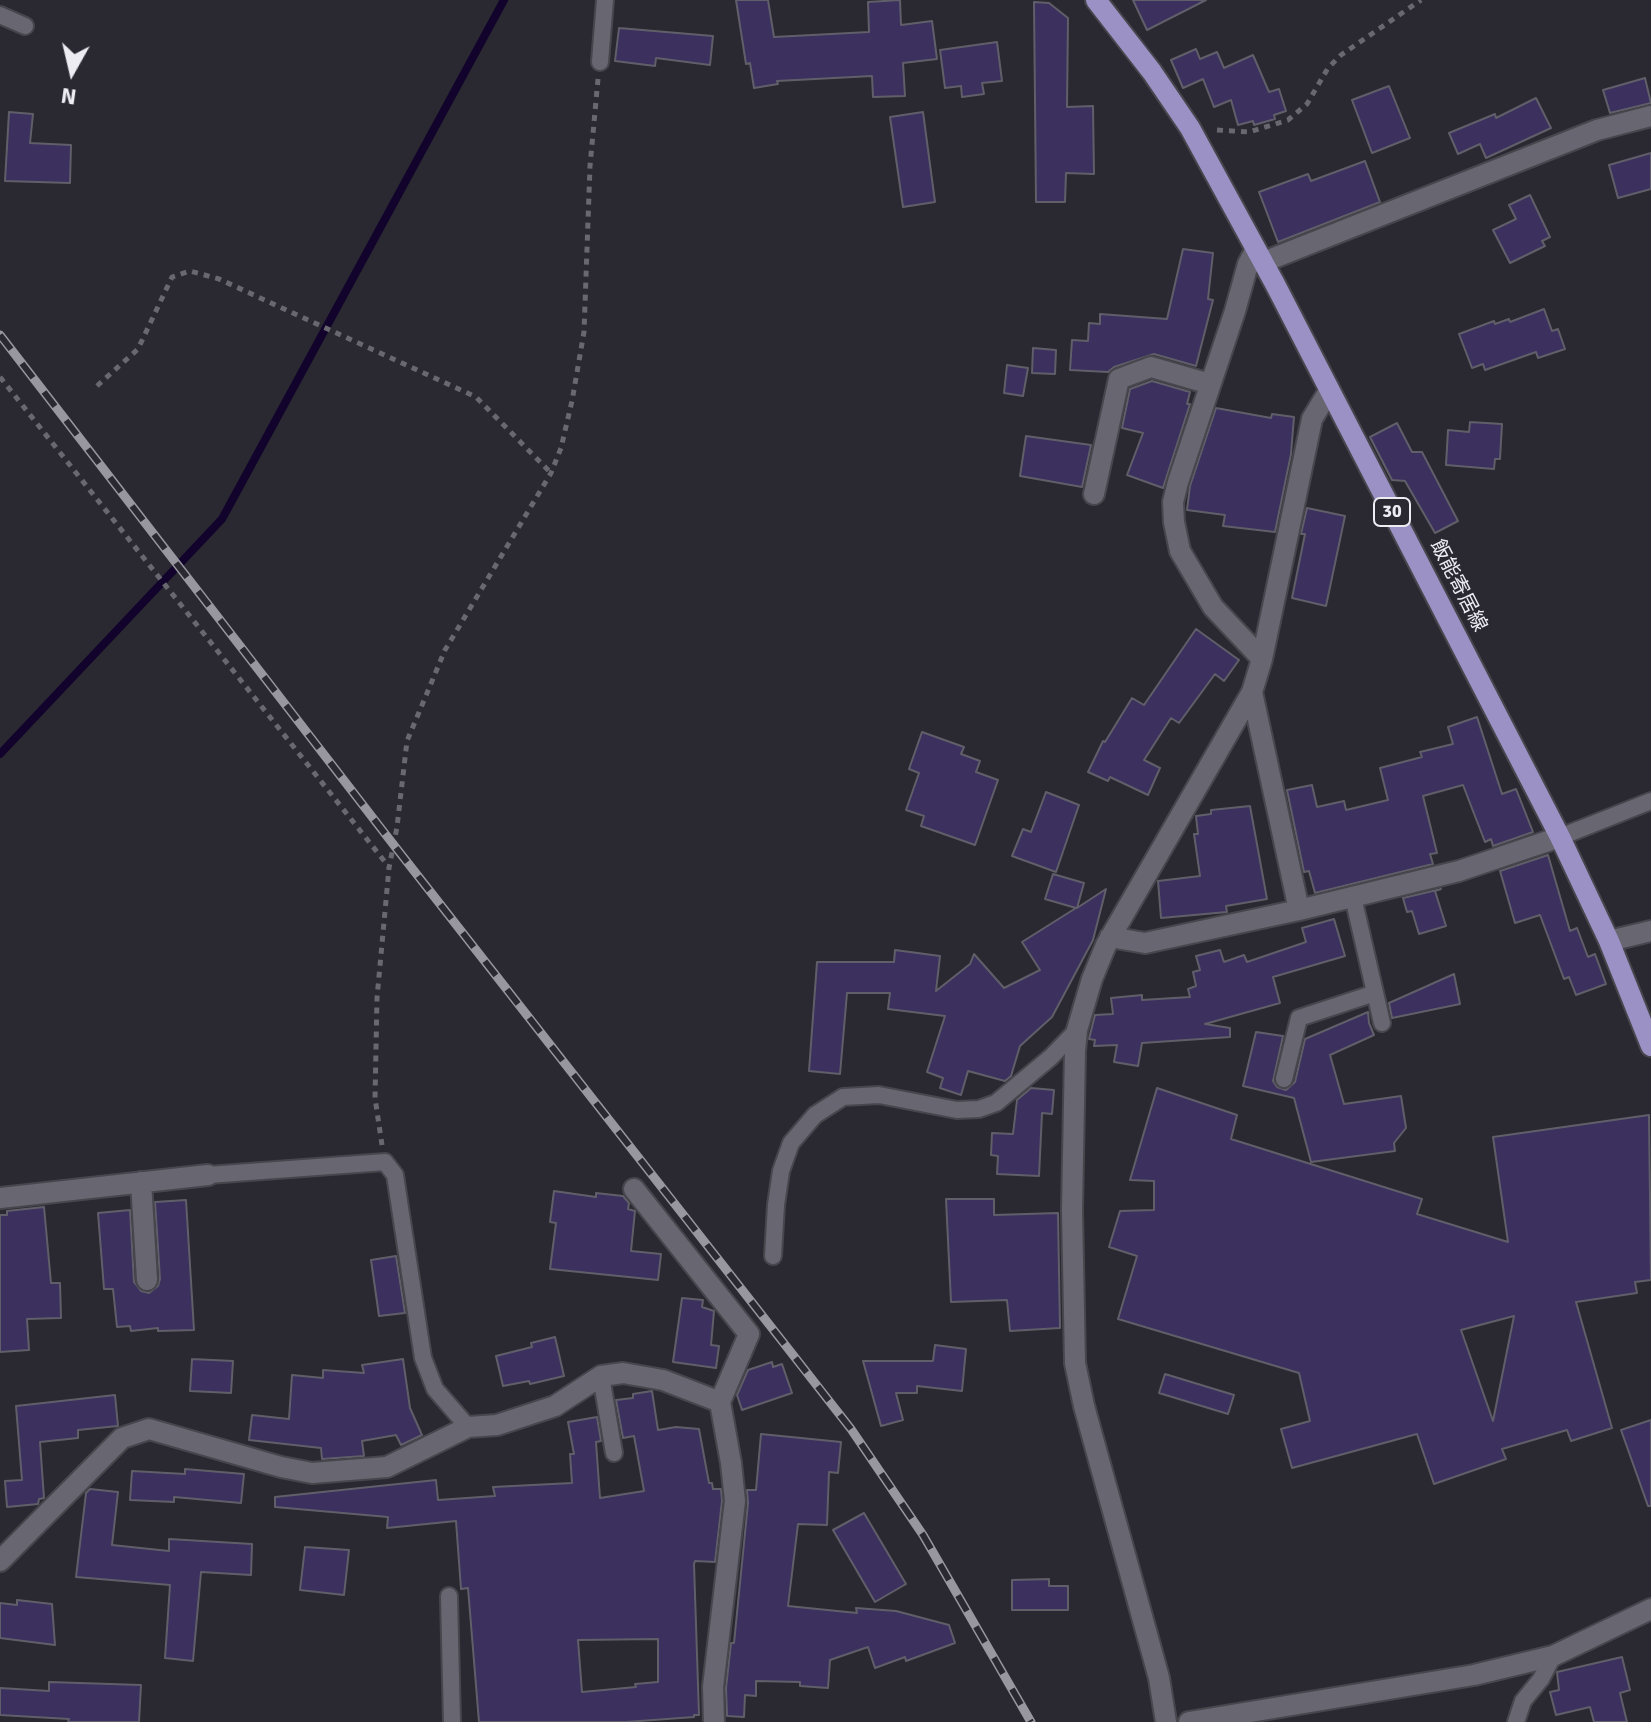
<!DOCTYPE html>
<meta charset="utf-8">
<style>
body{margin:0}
#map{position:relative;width:1651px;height:1722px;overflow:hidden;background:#2a2831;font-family:Signika,sans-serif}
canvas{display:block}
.north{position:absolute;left:32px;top:32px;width:80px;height:80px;-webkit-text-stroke:6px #2a2831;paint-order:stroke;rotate:188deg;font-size:22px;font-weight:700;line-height:32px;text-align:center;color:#edecf3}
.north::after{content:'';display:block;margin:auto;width:28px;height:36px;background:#edecf3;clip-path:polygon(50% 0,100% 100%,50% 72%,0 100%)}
</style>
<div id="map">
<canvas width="1651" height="1722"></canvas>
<div class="north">N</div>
</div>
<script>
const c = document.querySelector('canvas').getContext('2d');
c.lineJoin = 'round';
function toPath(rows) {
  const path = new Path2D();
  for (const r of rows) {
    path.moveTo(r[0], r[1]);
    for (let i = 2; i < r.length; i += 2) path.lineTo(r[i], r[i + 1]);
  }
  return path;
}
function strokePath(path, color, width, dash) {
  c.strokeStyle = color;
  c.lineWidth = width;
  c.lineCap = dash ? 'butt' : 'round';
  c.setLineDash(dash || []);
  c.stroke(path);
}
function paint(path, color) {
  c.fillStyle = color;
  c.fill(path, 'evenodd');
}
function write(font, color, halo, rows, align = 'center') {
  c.font = font + ' Signika,"Noto Sans JP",sans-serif';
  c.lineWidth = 7;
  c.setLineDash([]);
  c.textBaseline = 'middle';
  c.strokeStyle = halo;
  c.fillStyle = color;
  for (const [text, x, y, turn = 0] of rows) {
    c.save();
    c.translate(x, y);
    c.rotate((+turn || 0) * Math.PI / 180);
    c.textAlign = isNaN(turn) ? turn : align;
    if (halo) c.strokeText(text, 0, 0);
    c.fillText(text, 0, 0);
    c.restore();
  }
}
strokePath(toPath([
 [0,754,222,519,504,0]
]), '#11032b', 8);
const building = toPath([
 [736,0,768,0,774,37,869,32,868,2,900,0,901,25,932,21,937,59,903,63,905,96,873,97,872,76,777,81,778,84,754,88,750,63,746,64,736,0],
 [1133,0,1206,0,1147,30,1133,0],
 [1034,2,1049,3,1068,18,1067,107,1093,106,1094,174,1066,173,1065,202,1036,202,1034,2],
 [619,28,713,36,710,65,656,58,655,66,615,61,619,28],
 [997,42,1002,81,982,83,984,94,962,97,961,86,945,88,940,50,997,42],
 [1196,49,1200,59,1217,52,1224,68,1253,55,1269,92,1279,89,1286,111,1274,115,1275,119,1254,125,1253,121,1238,125,1231,100,1214,107,1203,79,1183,88,1171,60,1196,49],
 [1645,78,1651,103,1610,113,1603,90,1645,78],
 [1389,86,1410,138,1372,153,1352,100,1389,86],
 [1536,98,1551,128,1486,158,1480,144,1458,154,1449,133,1495,114,1496,118,1536,98],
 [9,112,33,114,30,143,71,145,70,183,5,181,9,112],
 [923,112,935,202,903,207,890,117,923,112],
 [1651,153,1651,189,1618,198,1609,165,1651,153],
 [1365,161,1380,202,1278,242,1259,192,1308,174,1311,181,1365,161],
 [1530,195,1550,237,1542,241,1545,246,1510,263,1493,230,1516,219,1509,205,1530,195],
 [1183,249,1213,253,1208,299,1213,300,1196,366,1154,354,1114,367,1108,372,1070,370,1072,340,1088,341,1089,323,1100,324,1100,314,1167,319,1183,249],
 [1544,309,1552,331,1558,329,1565,349,1538,358,1536,352,1485,370,1483,364,1472,368,1459,334,1494,321,1495,324,1509,319,1510,322,1544,309],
 [1033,348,1056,350,1055,374,1032,373,1033,348],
 [1007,365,1028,368,1023,396,1004,393,1007,365],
 [1152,381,1190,392,1187,404,1190,404,1163,488,1127,475,1143,433,1122,428,1130,389,1152,381],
 [1216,408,1271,418,1272,414,1294,417,1291,454,1275,532,1223,526,1225,515,1187,510,1190,486,1216,408],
 [1470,422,1502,424,1500,459,1495,459,1494,469,1446,465,1448,430,1469,432,1470,422],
 [1397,423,1412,452,1422,452,1458,521,1435,533,1405,481,1392,480,1370,437,1397,423],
 [1026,436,1091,445,1082,487,1020,476,1026,436],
 [1307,508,1345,516,1326,606,1292,598,1305,534,1301,534,1307,508],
 [1196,629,1239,660,1224,681,1215,674,1179,723,1171,718,1144,760,1160,768,1148,795,1110,777,1108,781,1088,772,1103,741,1105,742,1132,698,1144,705,1196,629],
 [1477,717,1502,794,1516,789,1533,832,1493,846,1491,839,1485,842,1463,785,1423,796,1437,853,1430,854,1433,864,1315,893,1309,871,1304,872,1287,790,1312,785,1317,807,1344,801,1346,810,1388,800,1380,768,1422,757,1420,752,1453,744,1448,727,1477,717],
 [922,732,964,747,961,754,980,761,976,772,998,780,975,845,921,826,924,816,906,810,919,773,909,769,922,732],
 [1046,792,1079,805,1056,872,1012,856,1023,829,1031,832,1046,792],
 [1250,806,1267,899,1226,906,1227,912,1161,918,1158,881,1200,876,1194,834,1198,834,1196,816,1211,814,1211,810,1250,806],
 [1548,855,1570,931,1577,928,1588,957,1595,954,1606,984,1576,995,1569,977,1564,979,1540,915,1515,923,1500,871,1548,855],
 [1053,874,1084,883,1077,908,1106,889,1093,940,1052,1017,1020,1046,1011,1076,1005,1081,968,1071,961,1095,940,1088,943,1078,927,1072,945,1016,888,1009,890,993,847,993,840,1074,809,1071,817,962,894,962,895,950,940,956,936,991,970,964,974,954,1004,988,1040,970,1022,942,1076,908,1045,899,1053,874],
 [1441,889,1435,891,1446,926,1419,934,1412,911,1407,912,1403,898,1441,889],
 [1334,919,1345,956,1273,977,1280,1003,1205,1024,1230,1028,1230,1037,1142,1043,1138,1066,1114,1062,1117,1045,1094,1046,1095,1040,1089,1039,1095,1015,1113,1014,1111,998,1142,995,1142,1000,1190,997,1188,989,1196,986,1193,972,1200,970,1196,956,1220,950,1224,962,1244,955,1247,962,1306,942,1302,928,1334,919],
 [1454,974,1460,1004,1392,1018,1389,1003,1454,974],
 [1368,1012,1369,1023,1374,1035,1330,1055,1344,1104,1401,1096,1406,1128,1394,1143,1395,1151,1311,1162,1294,1098,1243,1086,1256,1032,1283,1036,1273,1081,1277,1087,1286,1090,1295,1082,1305,1039,1368,1012],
 [1031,1088,1054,1090,1052,1114,1042,1113,1039,1176,997,1174,998,1156,991,1155,992,1133,1013,1134,1017,1100,1031,1088],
 [1157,1088,1237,1115,1231,1139,1422,1199,1417,1214,1508,1242,1493,1137,1649,1115,1651,1280,1635,1282,1637,1293,1576,1302,1612,1428,1571,1441,1567,1430,1502,1449,1506,1459,1434,1484,1417,1434,1292,1468,1281,1429,1310,1421,1299,1373,1118,1319,1137,1256,1109,1247,1120,1211,1154,1210,1154,1181,1130,1180,1157,1088],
 [1514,1316,1493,1421,1461,1330,1514,1316],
 [554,1191,596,1197,596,1193,623,1196,629,1203,628,1209,635,1211,631,1251,661,1254,658,1280,550,1269,556,1223,550,1222,554,1191],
 [946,1199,994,1199,994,1215,1058,1213,1060,1328,1010,1331,1007,1300,951,1302,946,1199],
 [186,1200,194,1330,158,1331,158,1328,131,1331,130,1326,117,1327,113,1289,104,1289,98,1213,130,1210,134,1282,141,1291,149,1293,158,1286,160,1279,155,1202,186,1200],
 [44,1207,51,1283,60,1283,61,1318,27,1319,29,1350,0,1352,0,1215,7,1215,7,1211,44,1207],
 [396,1256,405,1313,379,1316,371,1260,396,1256],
 [682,1298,703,1300,702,1307,714,1311,711,1345,719,1346,716,1368,673,1362,682,1298],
 [555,1337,564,1376,530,1384,529,1381,503,1386,496,1356,532,1347,531,1343,555,1337],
 [935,1345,966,1349,962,1391,917,1386,917,1393,896,1393,903,1420,881,1426,863,1361,933,1361,935,1345],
 [192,1359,233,1361,231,1393,190,1391,192,1359],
 [403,1359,410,1408,422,1435,401,1445,396,1435,362,1441,364,1456,322,1459,321,1448,249,1440,252,1415,289,1419,292,1375,323,1378,323,1370,364,1373,362,1365,403,1359],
 [772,1362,773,1367,782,1364,792,1393,742,1410,737,1395,748,1370,772,1362],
 [1165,1374,1234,1395,1228,1414,1159,1393,1165,1374],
 [652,1391,658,1430,676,1427,699,1429,709,1483,712,1483,713,1489,721,1489,722,1501,715,1562,695,1561,694,1564,699,1715,694,1715,694,1717,626,1722,479,1722,468,1588,461,1589,456,1521,387,1528,388,1517,275,1507,275,1497,436,1480,438,1500,495,1496,493,1487,572,1483,570,1454,574,1454,568,1422,597,1417,601,1441,596,1442,600,1498,644,1491,634,1436,623,1438,616,1400,633,1398,633,1394,652,1391],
 [658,1639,658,1682,635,1684,636,1687,582,1692,578,1640,658,1639],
 [115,1395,118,1426,78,1430,78,1438,40,1442,44,1498,39,1499,38,1504,7,1507,5,1481,22,1480,16,1406,115,1395],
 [1651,1420,1651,1506,1648,1506,1621,1430,1651,1420],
 [761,1434,841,1442,838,1473,829,1472,827,1525,798,1524,788,1606,857,1613,856,1608,896,1611,949,1625,955,1643,906,1661,905,1657,875,1668,868,1647,830,1660,828,1688,800,1686,800,1682,756,1681,756,1696,745,1695,744,1717,727,1716,726,1688,731,1643,734,1643,748,1503,747,1490,756,1490,761,1434],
 [185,1469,244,1474,241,1503,174,1497,174,1502,130,1500,132,1471,185,1474,185,1469],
 [90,1489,118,1492,112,1545,169,1551,169,1539,252,1544,251,1575,201,1572,193,1661,165,1658,170,1585,76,1577,86,1493,90,1489],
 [864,1513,906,1584,875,1602,833,1530,864,1513],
 [305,1547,349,1550,344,1595,300,1590,305,1547],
 [1049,1579,1049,1586,1068,1586,1068,1610,1012,1610,1012,1580,1049,1579],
 [17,1600,52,1604,55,1645,0,1638,0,1603,17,1605,17,1600],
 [1622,1657,1630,1690,1620,1693,1627,1722,1594,1722,1590,1707,1556,1715,1550,1692,1559,1690,1557,1672,1622,1657],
 [49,1682,141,1685,139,1722,68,1722,69,1719,0,1715,0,1688,49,1691,49,1682]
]);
paint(building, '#3c305e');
strokePath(building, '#605f69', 2);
const service = toPath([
 [0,15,25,26],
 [600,62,605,0],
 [1560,837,1651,801],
 [1353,897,1382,1023],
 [1284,1079,1299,1018,1375,993],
 [208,1175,385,1162,395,1175,423,1358,435,1389,468,1427],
 [773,1256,776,1205,781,1171,791,1143,815,1115,843,1097,879,1095,957,1110,979,1109,996,1103,1051,1057,1077,1030],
 [601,1376,614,1453],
 [449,1596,452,1722],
 [1516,1722,1523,1701,1541,1679,1553,1656]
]);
const minor = toPath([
 [1255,251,1248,264,1235,311,1178,482,1173,502,1174,522,1180,551,1213,607,1262,659],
 [1261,263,1597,130,1651,116],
 [1094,494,1119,379,1151,367,1210,384],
 [1252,692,1299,910],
 [1110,937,1145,943,1299,910,1459,871,1560,837],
 [1609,941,1651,931],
 [141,1182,147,1280],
 [634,1189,749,1334,720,1402],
 [0,1198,208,1175],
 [0,1561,122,1438,149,1429,281,1467,312,1473,387,1467,468,1427,497,1425,555,1406,601,1376,623,1373,663,1380,720,1402,731,1463,735,1501,713,1687,714,1722],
 [1166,1722,1159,1678,1084,1406,1075,1363,1072,1210,1075,1051,1077,1030,1092,979,1106,945,1252,692,1262,659,1312,419,1329,391],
 [1189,1722,1474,1675,1553,1656,1651,1609]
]);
const primary = toPath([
 [1096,0,1152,72,1190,128,1275,284,1560,837,1609,941,1651,1046]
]);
strokePath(service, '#47464d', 20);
strokePath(minor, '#47464d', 24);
strokePath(primary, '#47464d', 24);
strokePath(toPath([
 [1217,130,1249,132,1288,120,1307,104,1328,68,1341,55,1421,0],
 [0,377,389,867],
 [97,386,138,349,172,277,190,271,219,279,476,397,551,473],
 [382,1145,375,1098,377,998,389,868,397,827,407,741,445,650,551,473,561,448,572,401,584,332,590,166,598,79]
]), '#696870', 5, [6, 6]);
strokePath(service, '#686671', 16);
strokePath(minor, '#686671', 20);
strokePath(primary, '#9c91c4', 20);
const rail = toPath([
 [0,335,393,844,851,1429,923,1535,1031,1722]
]);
strokePath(rail, '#98969e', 9);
strokePath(rail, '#2a2831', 6, [18]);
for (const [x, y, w] of [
 [1392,512,36]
]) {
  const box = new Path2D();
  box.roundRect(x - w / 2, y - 14, w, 28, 6);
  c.fillStyle = '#2a2831';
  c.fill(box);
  strokePath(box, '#edecf3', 2);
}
write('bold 18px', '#edecf3', null, [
 ["30",1392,512]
]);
write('20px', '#edecf3', '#2a2831', [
 ["飯能寄居線",1458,586,63]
]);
</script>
